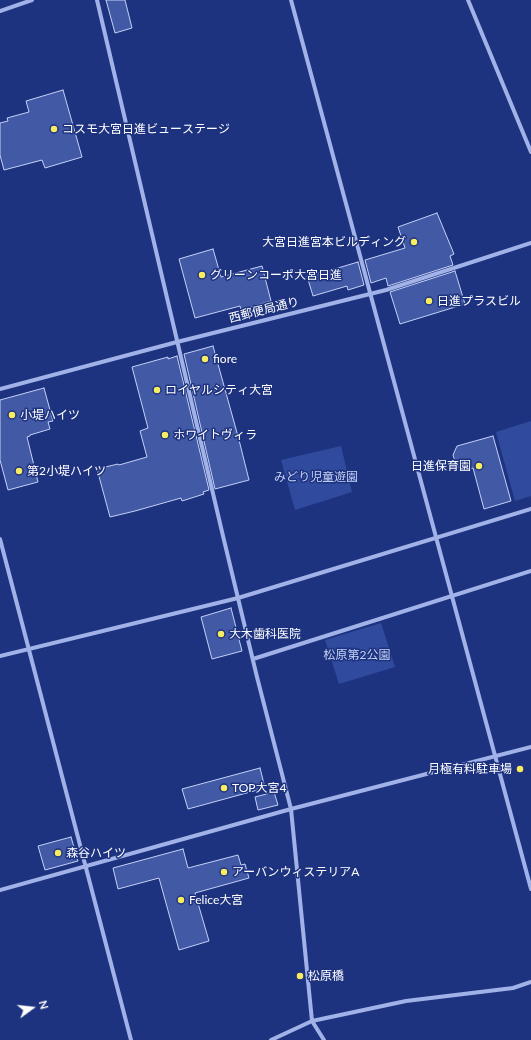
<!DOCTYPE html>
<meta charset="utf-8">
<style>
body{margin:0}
#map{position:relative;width:531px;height:1040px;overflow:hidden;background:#1e337f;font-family:Lato,sans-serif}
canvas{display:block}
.north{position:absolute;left:12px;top:988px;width:40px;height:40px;-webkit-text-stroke:3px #1e337f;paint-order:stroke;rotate:75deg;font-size:11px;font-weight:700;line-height:16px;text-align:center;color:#fff}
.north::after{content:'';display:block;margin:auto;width:14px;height:18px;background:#fff;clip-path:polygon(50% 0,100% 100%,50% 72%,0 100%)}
</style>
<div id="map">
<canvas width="531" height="1040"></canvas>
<div class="north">N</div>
</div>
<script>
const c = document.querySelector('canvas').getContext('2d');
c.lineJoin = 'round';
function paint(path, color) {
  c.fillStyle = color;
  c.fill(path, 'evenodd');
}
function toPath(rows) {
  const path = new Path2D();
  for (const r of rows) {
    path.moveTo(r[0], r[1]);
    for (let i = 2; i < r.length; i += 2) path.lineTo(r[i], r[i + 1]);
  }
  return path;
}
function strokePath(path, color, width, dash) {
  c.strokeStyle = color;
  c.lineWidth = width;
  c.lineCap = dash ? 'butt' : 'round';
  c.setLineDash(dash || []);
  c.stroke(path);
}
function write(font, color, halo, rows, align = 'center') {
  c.font = font + ' Lato,"Noto Sans JP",sans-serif';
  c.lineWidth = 3;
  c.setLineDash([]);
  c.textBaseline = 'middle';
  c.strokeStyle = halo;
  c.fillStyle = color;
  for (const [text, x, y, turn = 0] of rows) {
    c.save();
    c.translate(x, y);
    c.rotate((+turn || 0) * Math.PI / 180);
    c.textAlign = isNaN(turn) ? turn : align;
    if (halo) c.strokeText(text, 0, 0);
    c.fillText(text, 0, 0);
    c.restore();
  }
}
paint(toPath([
 [531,421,531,496,515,501,496,432],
 [341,446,352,492,295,510,281,460],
 [381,623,395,667,339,684,325,640]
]), '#304b9d');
const building = toPath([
 [106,0,125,0,132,28,115,33,106,0],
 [63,90,82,157,45,168,42,160,4,170,0,155,0,123,8,121,7,118,29,112,26,101,63,90],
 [437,213,454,254,450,256,453,265,388,286,386,278,371,283,365,260,405,248,398,227,437,213],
 [213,249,221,277,262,266,271,301,241,310,240,306,195,318,179,259,213,249],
 [358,262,364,285,348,290,347,286,313,296,307,276,328,270,328,271,358,262],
 [455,271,465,304,400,324,390,292,455,271],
 [213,346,239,440,249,480,215,489,184,354,213,346],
 [177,356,209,490,203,492,204,494,182,501,181,498,135,511,110,517,97,469,118,464,119,465,147,457,140,431,148,428,132,367,168,357,168,359,177,356],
 [44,388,53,421,48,422,50,429,30,435,30,436,27,437,38,482,8,490,0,460,0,400,44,388],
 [493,436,511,501,484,509,473,468,463,471,456,465,453,455,457,446,493,436],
 [231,608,242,651,212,659,201,617,231,608],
 [260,768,265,788,188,809,182,789,260,768],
 [274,792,278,805,258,810,255,797,274,792],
 [71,837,78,861,45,870,38,846,71,837],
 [183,849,188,868,238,855,241,865,245,864,249,878,195,893,209,941,179,950,159,878,118,889,113,868,183,849]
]);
paint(building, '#4259a6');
strokePath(building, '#c5d1f6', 1);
strokePath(toPath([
 [97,0,223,536,257,677,291,809,312,1021,324,1040],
 [291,0,531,889],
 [468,0,531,152],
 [0,11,32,0],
 [0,389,177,342,386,290,531,243],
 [0,539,131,1040],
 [0,656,238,598,531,509],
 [253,659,531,571],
 [0,890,291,809,531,747],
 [271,1040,312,1021,406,1001,513,988,531,982]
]), '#a1b2e8', 4);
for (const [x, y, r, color] of [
 [54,129,4,"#f8ec60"],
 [414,242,4,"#f8ec60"],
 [202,275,4,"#f8ec60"],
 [429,301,4,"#f8ec60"],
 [205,359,4,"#f8ec60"],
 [157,390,4,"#f8ec60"],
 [12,415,4,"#f8ec60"],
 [165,435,4,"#f8ec60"],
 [479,466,4,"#f8ec60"],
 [19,471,4,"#f8ec60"],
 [221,634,4,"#f8ec60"],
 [520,769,4,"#f8ec60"],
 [224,788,4,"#f8ec60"],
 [58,853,4,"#f8ec60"],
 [224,872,4,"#f8ec60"],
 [181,900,4,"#f8ec60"],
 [300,976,4,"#f8ec60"]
]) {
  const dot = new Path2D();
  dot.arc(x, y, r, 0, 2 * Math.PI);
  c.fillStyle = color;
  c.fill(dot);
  strokePath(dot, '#1e337f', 1.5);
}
write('12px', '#fff', '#1e337f', [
 ["コスモ大宮日進ビューステージ",62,129],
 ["大宮日進宮本ビルディング",406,242,"right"],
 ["グリーンコーポ大宮日進",210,275],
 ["日進プラスビル",437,301],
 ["fiore",213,359],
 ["ロイヤルシティ大宮",165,390],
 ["小堤ハイツ",20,415],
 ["ホワイトヴィラ",173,435],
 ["日進保育園",471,466,"right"],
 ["第2小堤ハイツ",27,471],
 ["大木歯科医院",229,634],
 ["月極有料駐車場",512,769,"right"],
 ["TOP大宮4",232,788],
 ["森谷ハイツ",66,853],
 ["アーバンウィステリアA",232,872],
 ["Felice大宮",189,900],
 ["松原橋",308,976]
], 'left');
write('12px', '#fff', '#1e337f', [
 ["西郵便局通り",264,310,-14]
]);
write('12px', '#c5d1f6', '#1e337f', [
 ["みどり児童遊園",316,477],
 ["松原第2公園",357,655]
]);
</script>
